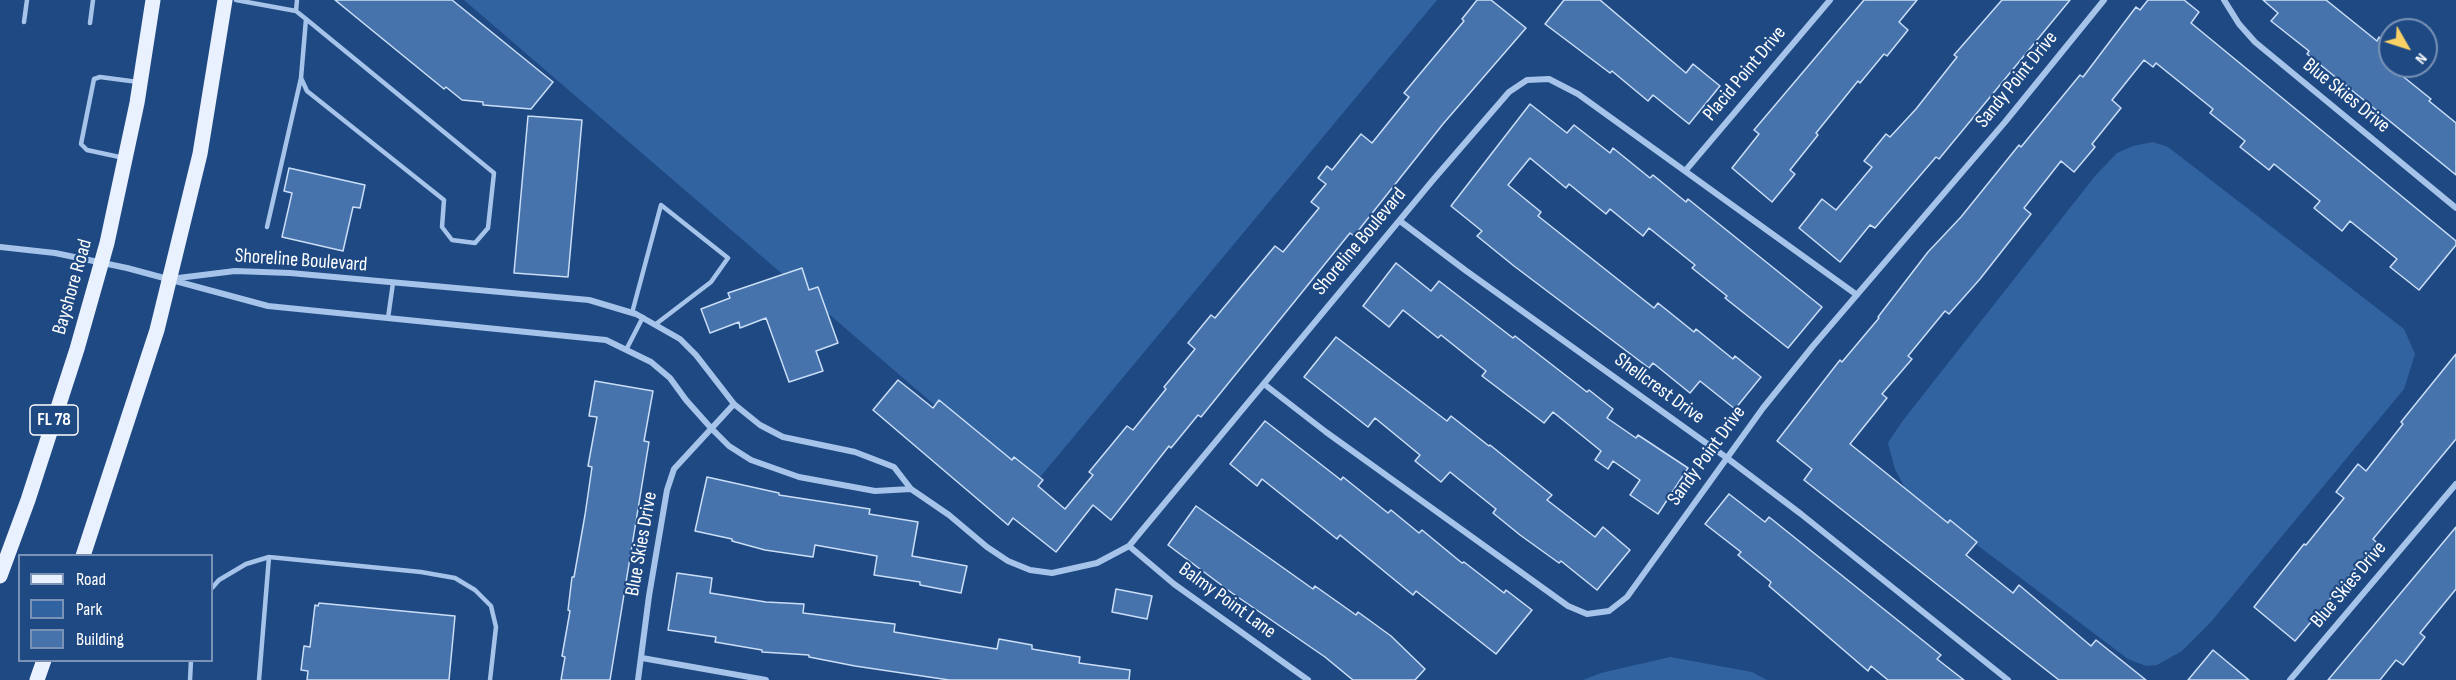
<!DOCTYPE html>
<style>
body{margin:0}
#map{position:relative;width:2456px;height:680px;overflow:hidden;background:#1f4983;font-family:"Sofia Sans Condensed",sans-serif}
canvas{display:block}
.legend{position:absolute;left:18px;top:554px;width:195px;height:108px;box-sizing:border-box;background:#1f4983;border:2px solid #7992b5;margin:0;padding:8px 10px;list-style:none;font-size:18px;color:#fff}
.legend li{display:flex;align-items:center;gap:12px;height:30px}
.legend b{width:30px;border:2px solid #7992b5}
.north{position:absolute;left:2378px;top:18px;width:60px;height:60px;box-sizing:border-box;background:#1f4983;border:2px solid #7992b5;border-radius:50%;rotate:129deg;font-size:16px;font-weight:700;line-height:24px;text-align:center;color:#fff}
.north::after{content:'';display:block;margin:auto;width:21px;height:27px;background:#f8d065;clip-path:polygon(50% 0,100% 100%,50% 72%,0 100%)}
</style>
<div id="map">
<canvas width="2456" height="680"></canvas>
<ul class="legend">
<li><b style="height:8px;background:#e9f1fe"></b>Road</li>
<li><b style="height:16px;background:#3263a1"></b>Park</li>
<li><b style="height:16px;background:#4773ac"></b>Building</li>
</ul>
<div class="north">N</div>
</div>
<script>
const c = document.querySelector('canvas').getContext('2d');
c.lineJoin = 'round';
function paint(path, color) {
  c.fillStyle = color;
  c.fill(path, 'evenodd');
}
function toPath(rows) {
  const path = new Path2D();
  for (const r of rows) {
    path.moveTo(r[0], r[1]);
    for (let i = 2; i < r.length; i += 2) path.lineTo(r[i], r[i + 1]);
  }
  return path;
}
function strokePath(path, color, width, dash) {
  c.strokeStyle = color;
  c.lineWidth = width;
  c.lineCap = dash ? 'butt' : 'round';
  c.setLineDash(dash || []);
  c.stroke(path);
}
function write(font, color, halo, rows, align = 'center') {
  c.font = font + ' "Sofia Sans Condensed",sans-serif';
  c.lineWidth = 4.5;
  c.setLineDash([]);
  c.textBaseline = 'middle';
  c.strokeStyle = halo;
  c.fillStyle = color;
  for (const [text, x, y, turn = 0] of rows) {
    c.save();
    c.translate(x, y);
    c.rotate((+turn || 0) * Math.PI / 180);
    c.textAlign = isNaN(turn) ? turn : align;
    if (halo) c.strokeText(text, 0, 0);
    c.fillText(text, 0, 0);
    c.restore();
  }
}
paint(toPath([
 [464,0,1437,0,1031,488],
 [2153,142,2168,147,2404,329,2415,354,2404,389,2210,623,2182,651,2157,665,2146,666,2128,659,1907,492,1895,469,1888,443,1901,423,2095,176,2117,153,2133,146],
 [1670,657,1752,672,1767,680,1583,680,1601,673]
]), '#3263a1');
const building = toPath([
 [335,0,452,0,553,82,531,109,483,105,483,102,462,100,446,87,444,89,335,0],
 [1477,0,1491,0,1526,28,1443,124,1354,236,1350,233,1201,417,1198,415,1171,448,1169,446,1111,520,1093,505,1056,552,1013,518,1008,525,873,410,898,380,933,408,939,400,1012,460,1014,457,1043,480,1038,486,1065,509,1093,475,1089,472,1127,426,1133,430,1166,389,1164,387,1195,349,1188,343,1211,315,1215,318,1275,246,1283,252,1319,208,1311,202,1326,184,1318,178,1327,166,1332,170,1361,134,1372,143,1409,97,1404,93,1464,21,1462,19,1477,0],
 [1564,0,1600,0,1686,73,1693,64,1720,86,1689,124,1653,95,1648,101,1612,71,1610,73,1545,24,1564,0],
 [1864,0,1917,0,1899,22,1908,30,1887,56,1884,54,1860,83,1858,81,1816,133,1818,135,1790,170,1795,174,1772,202,1732,168,1759,134,1754,130,1864,0],
 [2002,0,2070,0,1939,159,1936,157,1875,228,1870,225,1840,262,1799,228,1822,199,1836,210,1872,167,1864,161,1886,134,1890,137,1916,109,1957,57,1954,55,2002,0],
 [2148,0,2184,0,2199,12,2191,23,2456,241,2456,245,2419,290,2390,267,2397,259,2350,221,2342,231,2314,208,2320,201,2274,164,2269,170,2240,147,2245,141,2210,113,2213,109,2156,63,2153,67,2144,60,2112,100,2121,108,2092,144,2095,147,2074,172,2061,161,2024,208,2031,214,1980,279,1949,314,1945,311,1908,356,1912,359,1882,394,1887,398,1850,444,1948,523,1950,520,1977,542,1966,555,2013,593,2019,585,2091,646,2096,640,2146,680,2059,680,1804,480,1812,469,1777,441,1840,360,1842,362,1879,318,1878,317,1928,252,1961,217,2019,145,2021,147,2080,75,2083,77,2136,7,2140,10,2148,0],
 [2263,0,2326,0,2377,41,2379,37,2390,46,2390,66,2431,99,2429,101,2456,123,2456,175,2307,54,2309,51,2271,21,2278,13,2263,0],
 [1530,104,1567,133,1574,125,1610,153,1613,148,1650,178,1653,175,1686,202,1688,199,1822,307,1788,348,1725,298,1727,296,1692,268,1695,265,1649,228,1643,236,1610,209,1606,214,1569,184,1566,188,1530,158,1508,185,1541,212,1538,216,1654,308,1658,303,1694,332,1696,329,1733,359,1735,356,1761,377,1735,409,1700,381,1690,393,1653,363,1649,368,1514,266,1477,236,1482,231,1451,206,1530,104],
 [528,116,582,120,568,277,514,273,528,116],
 [289,168,365,185,360,208,353,207,343,251,282,237,292,193,284,191,289,168],
 [1396,263,1431,291,1439,281,1513,338,1515,336,1587,392,1589,390,1613,409,1607,418,1636,438,1638,435,1688,468,1658,514,1630,495,1640,480,1613,461,1608,469,1595,460,1601,451,1553,412,1544,423,1482,376,1486,371,1441,335,1438,338,1403,310,1389,327,1363,306,1396,263],
 [802,268,809,290,818,287,838,343,816,351,823,371,789,382,766,318,740,328,739,322,710,333,701,309,730,298,728,293,802,268],
 [1336,337,1447,421,1451,416,1489,446,1490,445,1552,495,1547,500,1595,537,1603,527,1630,550,1597,590,1561,561,1559,563,1520,535,1493,513,1496,509,1450,472,1441,482,1415,461,1420,455,1375,418,1368,427,1304,377,1336,337],
 [2456,354,2456,439,2373,539,2377,543,2295,641,2254,607,2304,544,2306,545,2344,498,2336,492,2358,464,2366,471,2403,424,2401,422,2456,354],
 [595,381,653,391,644,441,649,442,610,680,561,680,565,657,562,656,570,611,568,610,572,577,574,577,585,515,592,467,588,466,597,417,589,416,595,381],
 [1265,421,1341,480,1343,477,1388,513,1391,510,1419,533,1422,530,1462,563,1464,562,1504,593,1506,590,1532,610,1496,654,1416,591,1413,595,1340,535,1337,539,1262,479,1257,486,1230,464,1265,421],
 [707,477,779,493,779,495,870,509,869,514,918,522,912,556,967,566,961,593,920,585,920,582,874,575,877,556,815,545,813,557,765,550,732,541,732,539,695,531,707,477],
 [1729,494,1765,522,1769,517,1941,655,1937,659,1964,680,1888,680,1871,666,1868,671,1769,586,1771,582,1738,555,1741,552,1705,524,1729,494],
 [1196,506,1313,589,1315,586,1356,615,1358,612,1391,636,1425,669,1415,680,1353,680,1325,657,1232,593,1168,545,1196,506],
 [2456,527,2456,589,2420,633,2425,637,2403,665,2396,660,2380,680,2328,680,2456,527],
 [677,573,712,578,710,593,766,602,804,604,803,613,895,624,894,632,997,649,999,639,1032,645,1032,649,1080,657,1079,663,1130,670,1129,680,949,680,855,666,809,657,809,655,762,652,762,650,715,642,716,637,668,630,677,573],
 [1116,589,1152,596,1147,619,1112,612,1116,589],
 [319,603,455,616,449,680,307,680,308,671,301,670,304,646,310,647,315,605,318,606,319,603],
 [2213,650,2249,680,2188,680,2213,650]
]);
paint(building, '#4773ac');
strokePath(building, '#cadef7', 1.5);
strokePath(toPath([
 [236,0,296,11,306,19,494,173,488,228,475,243,452,240,442,227,444,200,307,91,301,78,306,19],
 [296,11,297,0],
 [24,22,27,0],
 [90,23,93,0],
 [124,158,87,150,81,144,94,79,100,77,138,82],
 [267,227,301,78],
 [632,313,661,205,728,258,711,282,656,324],
 [388,318,393,283],
 [626,350,643,317],
 [269,557,421,572,455,578,475,590,491,606,496,627,490,680],
 [212,588,219,580,246,564,269,557,259,680],
 [190,680,191,660]
]), '#a6c3e9', 4.5);
strokePath(toPath([
 [2224,0,2239,24,2255,42,2456,208],
 [1686,170,1830,0],
 [1400,221,1465,270,1727,458,1801,514,2008,680],
 [0,247,55,253,127,268,268,306,606,340,651,362,670,378,686,400,711,428,729,446,751,460,799,477,875,491,911,489],
 [170,279,235,271,290,273,589,300,636,314,680,339,696,355,734,404,760,425,783,437,855,452,894,467,911,489,949,515,987,547,1008,561,1030,570,1052,573,1097,563,1129,546,1433,180,1509,92,1527,80,1549,79,1578,94,1857,295],
 [1264,384,1326,432,1568,606,1587,614,1609,611,1627,597,1763,408,1813,346,2005,122,2104,0],
 [1129,546,1174,584,1308,680],
 [642,658,766,680],
 [638,680,649,596,667,490,674,469,734,404],
 [2290,680,2456,484]
]), '#a6c3e9', 6);
strokePath(toPath([
 [83,556,157,330,200,154,225,0],
 [0,576,28,500,77,349,107,243,137,103,153,0],
 [37,680,44,660]
]), '#e9f1fe', 15);
for (const [x, y, w] of [
 [54,420,48]
]) {
  const box = new Path2D();
  box.roundRect(x - w / 2, y - 15, w, 30, 4.5);
  c.fillStyle = '#1f4983';
  c.fill(box);
  strokePath(box, '#fff', 1.5);
}
write('bold 18px', '#fff', null, [
 ["FL 78",54,420]
]);
write('20px', '#fff', '#1f4983', [
 ["Placid Point Drive",1745,74,-50],
 ["Sandy Point Drive",2017,80,-51],
 ["Blue Skies Drive",2346,96,39],
 ["Shoreline Boulevard",1360,242,-50],
 ["Shoreline Boulevard",301,261,4],
 ["Bayshore Road",73,287,-74],
 ["Shellcrest Drive",1659,389,36],
 ["Sandy Point Drive",1707,456,-54],
 ["Blue Skies Drive",642,544,-80],
 ["Blue Skies Drive",2349,585,-50],
 ["Balmy Point Lane",1227,601,36]
]);
</script>
